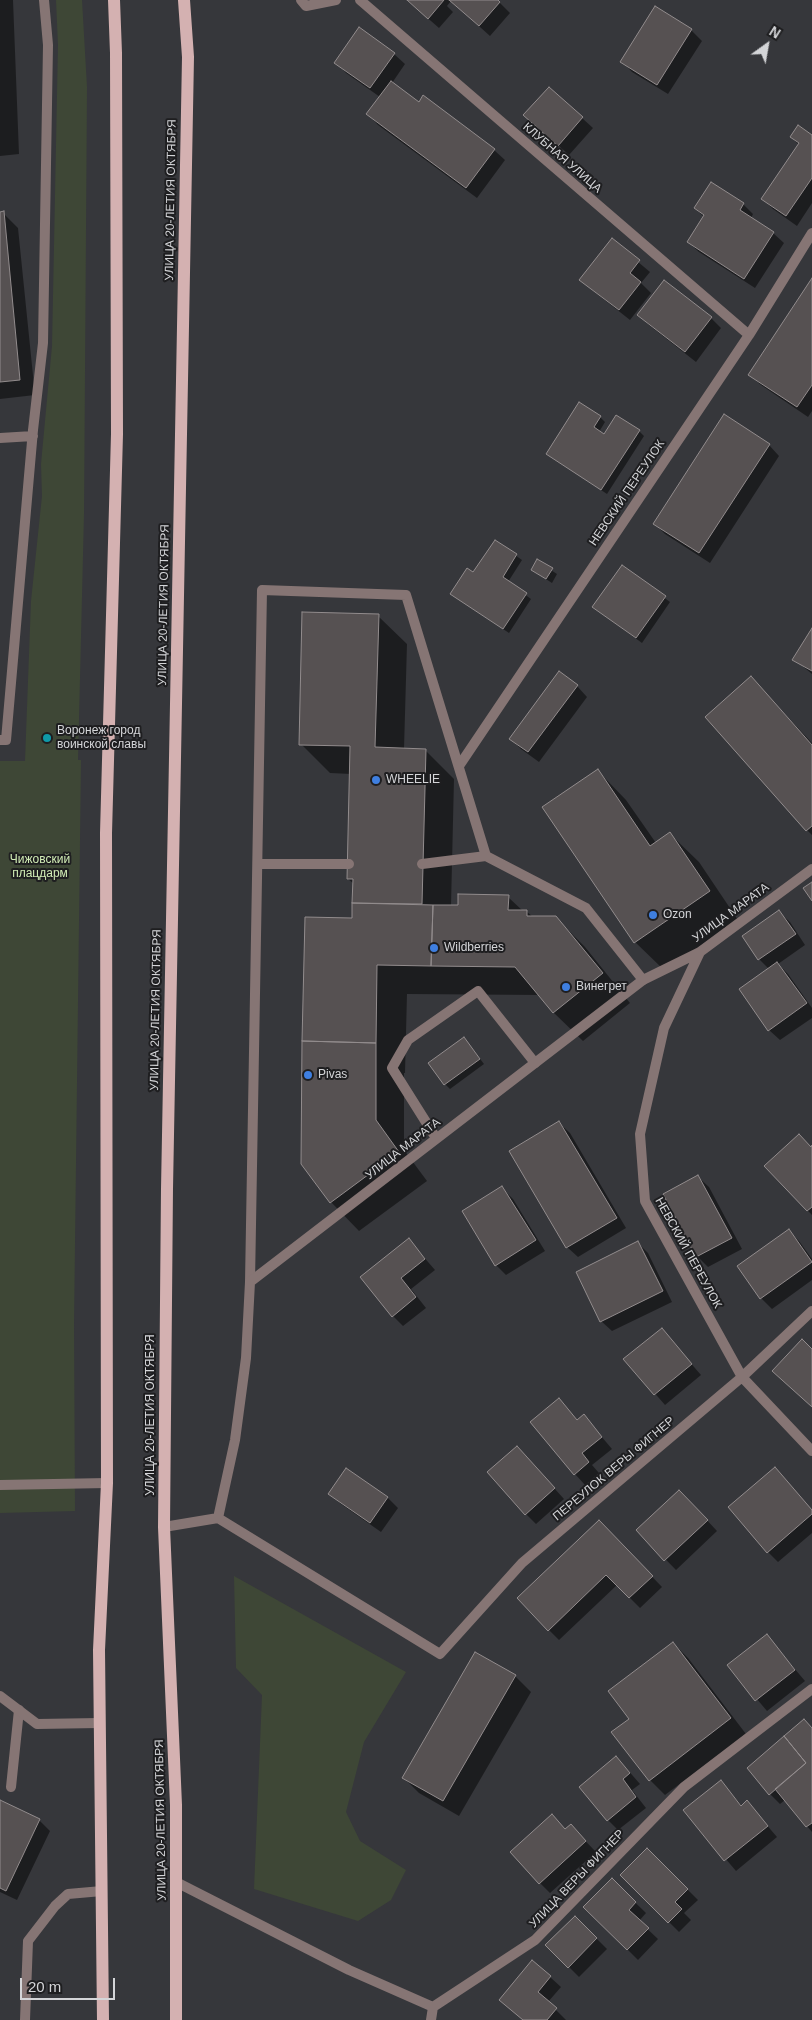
<!DOCTYPE html>
<meta charset="utf-8">
<style>
body{margin:0}
#map{position:relative;width:812px;height:2020px;overflow:hidden;background:#36373b;font-family:Arial,sans-serif}
canvas{display:block}
.north{position:absolute;left:742px;top:20px;width:50px;height:50px;-webkit-text-stroke:4px #1e1e20;paint-order:stroke;rotate:32deg;font-size:14px;font-weight:700;line-height:20px;text-align:center;color:#d4d5d8}
.north::after{content:'';display:block;margin:auto;width:18px;height:22px;background:#d4d5d8;clip-path:polygon(50% 0,100% 100%,50% 72%,0 100%)}
.scale{position:absolute;left:20px;top:1978px;width:95px;height:22px;box-sizing:border-box;border:2px solid #d4d5d8;border-top:0;padding-left:6px;font-size:15px;line-height:18px;white-space:nowrap;color:#d4d5d8;-webkit-text-stroke:4px #1e1e20;paint-order:stroke}
</style>
<div id="map">
<canvas width="812" height="2020"></canvas>
<div class="north">N</div>
<div class="scale">20 m</div>
</div>
<script>
const c = document.querySelector('canvas').getContext('2d');
c.lineJoin = 'round';
function paint(path, color) {
  c.fillStyle = color;
  c.fill(path, 'evenodd');
}
function toPath(rows) {
  const path = new Path2D();
  for (const r of rows) {
    path.moveTo(r[0], r[1]);
    for (let i = 2; i < r.length; i += 2) path.lineTo(r[i], r[i + 1]);
  }
  return path;
}
function strokePath(path, color, width, dash) {
  c.strokeStyle = color;
  c.lineWidth = width;
  c.lineCap = dash ? 'butt' : 'round';
  c.setLineDash(dash || []);
  c.stroke(path);
}
function write(font, color, halo, rows, align = 'center') {
  c.font = font + ' Arial,sans-serif';
  c.lineWidth = 4;
  c.setLineDash([]);
  c.textBaseline = 'middle';
  c.strokeStyle = halo;
  c.fillStyle = color;
  for (const [text, x, y, turn = 0] of rows) {
    c.save();
    c.translate(x, y);
    c.rotate((+turn || 0) * Math.PI / 180);
    c.textAlign = isNaN(turn) ? turn : align;
    if (halo) c.strokeText(text, 0, 0);
    c.fillText(text, 0, 0);
    c.restore();
  }
}
paint(toPath([
 [56,0,82,0,87,87,84,514,78,760,81,760,74,1324,75,1511,0,1513,0,761,25,761,31,601,42,496,41,464,52,346,58,45],
 [234,1576,406,1672,364,1742,346,1812,360,1841,406,1870,391,1900,358,1921,254,1889,262,1695,236,1668]
]), '#3e4736');
paint(toPath([
 [0,0,13,0,19,154,0,156],
 [407,0,497,0,510,13,490,36,451,1,447,6,453,12,439,28],
 [691,30,702,41,668,94,632,72,622,61],
 [394,54,405,64,392,83,419,104,494,150,505,160,477,198,378,125,368,114,380,97,346,73,336,62],
 [549,88,593,128,569,155,536,125],
 [791,137,812,137,812,203,797,226,773,209,762,198,799,145],
 [743,204,753,214,751,218,773,233,784,243,755,288,699,252,688,242,704,217,695,208],
 [0,213,3,213,18,228,35,395,0,399],
 [612,240,650,272,641,283,651,293,630,320,592,290,581,280],
 [812,281,812,411,808,417,761,385,750,375],
 [638,315,711,318,721,328,696,362,649,325],
 [600,417,605,422,599,432,605,436,639,431,644,436,607,494,547,454],
 [769,445,779,456,710,563,665,534,654,523],
 [495,541,522,560,508,582,531,599,509,633,451,594,474,574],
 [537,561,557,574,552,583,532,570],
 [622,566,670,602,642,643,593,607],
 [378,616,407,644,404,749,425,750,454,779,451,906,508,897,523,911,526,911,533,917,556,918,585,947,630,1003,583,1041,554,1013,540,995,407,994,405,1073,404,1073,404,1150,427,1181,359,1231,331,1202,353,919,354,884,348,879,351,774,330,773,301,744],
 [812,630,812,674,794,659],
 [751,678,812,743,812,835,807,830],
 [577,686,587,697,539,762,521,749,510,738],
 [598,771,626,800,656,843,670,834,699,862,738,920,664,970,635,942],
 [779,912,790,922,805,945,778,964,788,974,812,1008,812,1018,780,1040,769,1030,769,969,759,959,744,936],
 [464,1038,484,1064,450,1089,445,1084],
 [559,1123,570,1133,626,1228,578,1257,567,1247],
 [812,1147,812,1215,766,1167],
 [698,1177,709,1187,742,1249,708,1267,697,1256,665,1195],
 [502,1188,513,1199,545,1251,506,1275,496,1265],
 [789,1231,799,1241,812,1259,812,1280,772,1309,761,1298,739,1267],
 [409,1240,435,1270,411,1289,426,1308,403,1326,393,1316],
 [638,1243,648,1253,672,1302,612,1331,601,1321],
 [661,1329,701,1375,665,1405,625,1359],
 [559,1400,578,1421,584,1416,612,1449,592,1465,599,1473,585,1485,575,1474],
 [527,1458,564,1499,536,1524,526,1514],
 [330,1494,388,1498,398,1508,381,1532,341,1504],
 [690,1502,717,1531,676,1570,637,1530],
 [812,1510,812,1533,778,1562,768,1552],
 [609,1532,662,1587,640,1608,617,1585,559,1640,549,1630],
 [767,1636,805,1681,767,1711,729,1666],
 [673,1643,688,1658,746,1734,665,1795,650,1780,631,1719],
 [476,1653,515,1676,531,1692,459,1816,419,1793,404,1778],
 [812,1729,812,1832,785,1800,780,1804,770,1794],
 [626,1768,640,1784,632,1790,646,1808,618,1830,608,1820],
 [721,1781,742,1806,747,1802,777,1837,736,1871,685,1811],
 [0,1802,39,1820,50,1831,17,1900,0,1892],
 [571,1826,596,1852,550,1893,540,1883,566,1830],
 [647,1849,698,1900,684,1913,691,1920,679,1932,622,1875],
 [612,1880,646,1913,639,1921,658,1939,638,1960,585,1907],
 [575,1917,607,1949,579,1977,547,1945],
 [550,1977,561,1987,548,2002,566,2020,523,2020,501,2000]
]), '#0007');
const building = toPath([
 [407,0,444,0,428,19,407,0],
 [449,0,498,0,500,2,479,26,449,0],
 [655,6,692,29,657,85,620,62,655,6],
 [359,27,395,53,370,88,334,63,359,27],
 [391,81,419,102,423,95,495,149,466,188,366,114,391,81],
 [549,87,583,117,558,146,523,115,549,87],
 [798,125,812,135,812,178,786,216,761,199,799,143,790,137,798,125],
 [711,182,744,203,740,210,774,232,744,279,687,242,704,215,694,208,711,182],
 [4,211,20,380,0,382,0,212,4,211],
 [612,238,640,260,630,273,641,282,619,310,579,280,612,238],
 [812,278,812,385,797,407,748,375,812,278],
 [664,280,712,317,685,352,637,315,664,280],
 [579,402,601,416,594,427,604,434,616,415,640,430,601,490,546,454,579,402],
 [724,414,770,444,699,553,653,524,724,414],
 [495,540,517,554,503,577,527,593,503,629,450,594,467,568,473,572,495,540],
 [537,559,553,568,546,579,531,570,537,559],
 [622,565,666,596,636,638,592,607,622,565],
 [302,612,379,614,375,747,426,749,422,904,352,903,353,879,347,879,350,746,299,745,302,612],
 [812,628,812,671,792,660,812,628],
 [559,671,578,685,528,752,509,739,559,671],
 [751,676,812,745,812,826,806,831,705,717,751,676],
 [598,769,650,846,670,832,710,891,634,943,542,807,598,769],
 [812,882,812,901,803,888,812,882],
 [458,894,509,895,508,910,527,910,527,916,556,916,603,973,553,1013,515,967,431,966,433,905,458,905,458,894],
 [352,903,433,905,431,966,377,965,376,1043,302,1041,305,917,352,918,352,903],
 [779,910,796,934,758,960,742,936,779,910],
 [777,962,807,1003,768,1031,739,989,777,962],
 [464,1037,480,1059,444,1085,428,1063,464,1037],
 [302,1041,376,1043,376,1120,399,1152,330,1203,301,1164,302,1041],
 [559,1121,617,1218,566,1248,509,1151,559,1121],
 [799,1134,811,1147,812,1145,812,1207,807,1211,764,1166,799,1134],
 [698,1175,732,1238,696,1257,663,1194,698,1175],
 [502,1186,536,1240,495,1266,462,1211,502,1186],
 [789,1229,812,1262,760,1299,737,1266,789,1229],
 [409,1238,425,1259,401,1278,416,1297,392,1317,360,1277,409,1238],
 [638,1241,663,1291,600,1322,576,1272,638,1241],
 [662,1328,692,1364,654,1395,623,1359,662,1328],
 [802,1339,812,1349,812,1407,772,1371,802,1339],
 [559,1398,577,1420,584,1414,602,1437,582,1453,589,1462,574,1475,530,1422,559,1398],
 [517,1446,555,1488,525,1515,487,1472,517,1446],
 [775,1467,812,1510,812,1514,767,1553,728,1507,775,1467],
 [346,1468,388,1497,370,1523,328,1494,346,1468],
 [679,1490,708,1520,664,1561,636,1530,679,1490],
 [599,1520,653,1576,629,1598,606,1575,548,1631,517,1598,599,1520],
 [767,1634,795,1670,755,1701,727,1665,767,1634],
 [673,1642,731,1718,649,1781,611,1732,629,1719,608,1691,673,1642],
 [475,1652,516,1675,443,1801,402,1778,475,1652],
 [804,1719,812,1728,812,1823,806,1827,775,1789,806,1763,784,1736,804,1719],
 [784,1736,806,1763,769,1795,747,1768,784,1736],
 [616,1756,630,1773,623,1779,636,1797,607,1821,579,1787,616,1756],
 [721,1780,741,1806,747,1800,768,1826,724,1861,683,1810,721,1780],
 [0,1800,40,1819,6,1891,0,1888,0,1800],
 [552,1814,565,1829,571,1824,586,1841,539,1884,510,1852,552,1814],
 [647,1848,688,1889,675,1902,682,1909,668,1923,620,1875,647,1848],
 [612,1878,636,1902,629,1910,649,1928,627,1950,583,1907,612,1878],
 [575,1916,597,1938,568,1968,545,1945,575,1916],
 [532,1960,551,1976,538,1992,557,2008,547,2020,523,2020,499,2000,532,1960]
]);
paint(building, '#565152');
strokePath(building, '#928c8d', 1);
strokePath(toPath([
 [0,438,33,436],
 [0,740,6,740,33,430,43,343,48,45,44,0],
 [259,864,349,864],
 [422,864,486,856],
 [436,1138,392,1068,408,1040,478,991,535,1063],
 [250,1282,262,590,406,595,486,856,586,908,643,980],
 [0,1485,107,1483],
 [11,1787,19,1710]
]), '#867574', 10);
strokePath(toPath([
 [301,0,306,6,336,0],
 [360,0,749,335],
 [459,766,749,335,812,233],
 [700,952,664,1028,640,1134,645,1201,742,1377,812,1451],
 [218,1518,440,1654,522,1563,742,1377,812,1311],
 [164,1527,218,1518,235,1440,246,1358,250,1282,643,980,700,952,812,869],
 [0,1696,37,1724,99,1723],
 [176,1882,349,1970,433,2007],
 [433,2007,535,1940,684,1787,812,1689],
 [25,2020,28,1941,55,1906,68,1894,102,1891],
 [431,2020,433,2007]
]), '#867574', 10);
strokePath(toPath([
 [103,2020,99,1650,107,1483,106,833,117,434,116,53,114,0],
 [176,2020,176,1805,164,1527,167,1188,188,57,184,0]
]), '#d4b1b1', 12);
for (const [x, y, r, color] of [
 [47,738,5,"#0f9aa8"],
 [376,780,5,"#3f7fe0"],
 [653,915,5,"#3f7fe0"],
 [434,948,5,"#3f7fe0"],
 [566,987,5,"#3f7fe0"],
 [308,1075,5,"#3f7fe0"]
]) {
  const dot = new Path2D();
  dot.arc(x, y, r, 0, 2 * Math.PI);
  c.fillStyle = color;
  c.fill(dot);
  strokePath(dot, '#1e1e20', 2);
}
write('12px', '#d4d5d8', '#1e1e20', [
 ["КЛУБНАЯ УЛИЦА",562,158,41],
 ["УЛИЦА 20-ЛЕТИЯ ОКТЯБРЯ",171,200,-89],
 ["НЕВСКИЙ ПЕРЕУЛОК",627,493,-56],
 ["УЛИЦА 20-ЛЕТИЯ ОКТЯБРЯ",164,605,-89],
 ["УЛИЦА МАРАТА",731,913,-36],
 ["УЛИЦА 20-ЛЕТИЯ ОКТЯБРЯ",156,1010,-89],
 ["УЛИЦА МАРАТА",403,1149,-38],
 ["НЕВСКИЙ ПЕРЕУЛОК",688,1253,61],
 ["УЛИЦА 20-ЛЕТИЯ ОКТЯБРЯ",151,1415,-90],
 ["ПЕРЕУЛОК ВЕРЫ ФИГНЕР",614,1469,-40],
 ["УЛИЦА 20-ЛЕТИЯ ОКТЯБРЯ",161,1820,-91],
 ["УЛИЦА ВЕРЫ ФИГНЕР",577,1879,-46]
]);
write('12px', '#d4d5d8', '#1e1e20', [
 ["Воронеж город",57,731],
 ["воинской славы",57,745],
 ["WHEELIE",386,780],
 ["Ozon",663,915],
 ["Wildberries",444,948],
 ["Винегрет",576,987],
 ["Pivas",318,1075]
], 'left');
write('12px', '#d1ecb5', '#1e1e20', [
 ["Чижовский",40,860],
 ["плацдарм",40,874]
]);
</script>
